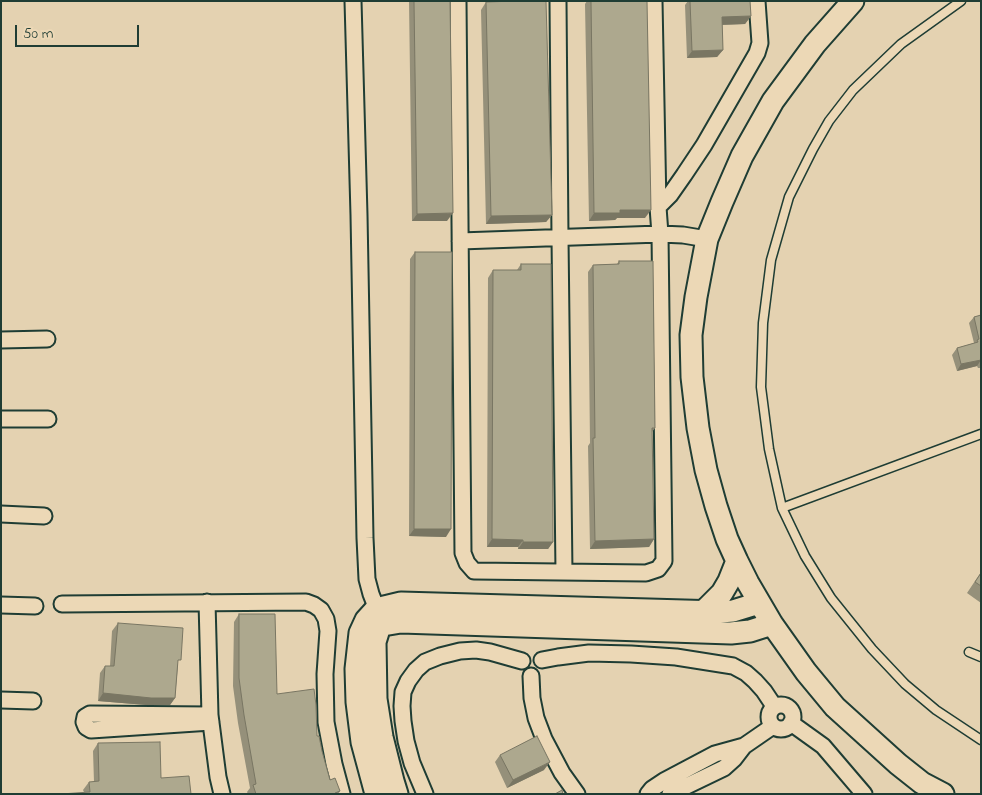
<!DOCTYPE html>
<style>
body{margin:0}
#map{position:relative;width:982px;height:795px;overflow:hidden;background:#e4d2b1;font-family:"Indie Flower",sans-serif}
canvas{display:block}
.frame{position:absolute;inset:0;border:2px solid #1f3d34;pointer-events:none}
.scale{position:absolute;left:15px;top:25px;width:124px;height:22px;box-sizing:border-box;border:2px solid #1f3d34;border-top:0;padding-left:6px;font-size:15px;line-height:18px;white-space:nowrap;color:#1f3d34;-webkit-text-stroke:4px #ecd8b6;paint-order:stroke}
</style>
<div id="map">
<canvas width="982" height="795"></canvas>
<div class="frame"></div>
<div class="scale">50 m</div>
</div>
<script>
const c = document.querySelector('canvas').getContext('2d');
c.lineJoin = 'round';
function toPath(rows) {
  const path = new Path2D();
  for (const r of rows) {
    if (r.length === 3) {
      path.moveTo(r[0] + r[2], r[1]);
      path.arc(r[0], r[1], r[2], 0, 2 * Math.PI);
      continue;
    }
    path.moveTo(r[0], r[1]);
    for (let i = 2; i < r.length; i += 2) path.lineTo(r[i], r[i + 1]);
  }
  return path;
}
function strokePath(path, color, width, dash) {
  c.strokeStyle = color;
  c.lineWidth = width;
  c.lineCap = dash ? 'butt' : 'round';
  c.setLineDash(dash || []);
  c.stroke(path);
}
function paint(path, color) {
  c.fillStyle = color;
  c.fill(path, 'evenodd');
}
const lane = toPath([
 [961,1,901,44,853,90,829,121,813,149,789,197,771,260,763,323,761,387,769,449,782,508,805,556,831,598,872,649,905,684,936,710,981,740],
 [782,508,981,434],
 [969,652,981,657]
]);
const street = toPath([
 [353,1,359,215,365,538,367,579,371,594,380,617],
 [458,1,463,553,467,563,474,571,646,573,658,569,664,561,660,234,658,207,654,1],
 [558,1,560,238,564,572],
 [658,207,670,195,684,175,704,145,757,53,760,43,757,1],
 [460,241,660,234,683,235,707,239],
 [1,340,47,339],
 [1,419,48,419],
 [1,514,44,516],
 [207,602,210,715,218,777,222,794],
 [62,604,306,602,314,605,321,610,326,619,328,631,325,674,326,722,334,764,342,794],
 [1,605,35,606],
 [542,660,558,657,589,653,631,654,676,657,733,666,746,673,755,681,764,691,774,706],
 [531,676,532,698,536,718,544,739,562,773,577,794],
 [1,700,33,701],
 [781,717,12],
 [210,715,90,714,85,717,84,722,86,727,91,730,211,722],
 [791,723,823,746,864,794],
 [425,794,412,763,406,741,403,721,402,706,403,692,408,681,416,670,425,662,440,656,460,651,476,650,490,652,522,661],
 [648,794,652,789,664,781,715,754,744,746],
 [670,794,724,768,734,759,744,746,773,726]
]);
const secondary = toPath([
 [853,1,815,44,773,101,742,156,722,202,707,239,696,297,691,335,692,377,698,428,706,470,716,506,727,539,737,561,748,583,772,624,806,672,835,707,898,764,922,783,943,794],
 [703,612,722,593,729,581,737,561],
 [376,794,362,742,357,702,356,669,360,633,366,620,376,609,401,603,720,612,733,611,759,603],
 [397,794,393,781,382,737,376,699,375,642,379,629,383,625,401,622,731,633,750,631,772,624]
]);
strokePath(lane, '#1f3d34', 11);
strokePath(street, '#1f3d34', 19);
strokePath(secondary, '#1f3d34', 25);
strokePath(lane, '#ecd8b6', 8);
strokePath(street, '#ecd8b6', 15);
strokePath(secondary, '#ecd8b6', 21);
paint(toPath([
 [409,1,450,1,447,221,412,221],
 [587,1,647,1,645,218,617,218,615,220,589,221,585,4],
 [688,1,750,1,751,16,745,24,722,25,723,50,717,57,687,58,685,5],
 [486,2,552,215,546,222,486,224,481,10],
 [415,252,446,537,409,536,410,259],
 [619,261,655,428,652,432,654,539,649,547,590,549,588,446,590,443,588,272,593,265,617,264],
 [521,264,553,542,548,549,518,549,518,547,487,547,488,278,493,270,517,270],
 [981,315,981,368,978,368,977,366,957,371,952,355,957,348,974,343,969,323,974,317],
 [981,572,981,603,967,593],
 [239,614,277,694,317,736,330,780,340,791,338,794,248,794,247,792,250,788,238,723,233,686,234,622],
 [118,623,178,665,175,698,170,705,146,705,98,701,100,673,105,666,110,666,112,631],
 [98,743,161,778,191,794,84,792,83,790,89,782,94,782,93,751],
 [500,755,544,770,507,788,495,762]
]), '#95907a');
paint(toPath([
 [751,16,745,24,716,25,722,17],
 [723,50,717,57,687,58,692,51],
 [620,210,651,210,645,218,617,218,615,220,589,221,594,213],
 [453,213,447,221,412,221,417,214],
 [552,215,546,222,486,224,491,216],
 [981,360,977,366,957,371,961,364],
 [414,529,451,529,446,537,409,536],
 [492,539,523,540,518,547,487,547],
 [654,539,649,547,590,549,595,541],
 [523,542,553,542,548,549,518,549],
 [103,693,175,698,170,705,146,705,98,701],
 [550,762,544,770,507,788,513,780]
]), '#797663');
const building = toPath([
 [414,1,450,1,453,213,417,214,414,1],
 [516,1,546,1,552,215,491,216,486,2,516,1],
 [591,1,647,1,651,210,620,210,620,213,594,213,591,1],
 [690,1,750,1,751,16,722,17,723,50,692,51,690,1],
 [415,252,452,252,451,529,414,529,415,252],
 [619,261,653,261,655,428,652,428,654,539,595,541,593,438,595,438,593,265,619,264,619,261],
 [521,264,551,264,553,542,523,542,523,540,492,539,493,270,521,270,521,264],
 [981,315,981,360,961,364,957,348,978,342,977,340,979,339,974,317,981,315],
 [981,573,981,586,975,582,981,573],
 [239,614,275,614,277,694,314,689,316,705,317,736,319,736,322,751,330,780,335,778,340,791,335,793,335,794,256,794,253,785,256,784,244,715,239,678,239,614],
 [118,623,183,628,181,660,178,660,175,698,151,698,103,693,105,666,114,666,118,623],
 [537,736,550,762,513,780,500,755,537,736],
 [160,742,161,778,189,776,191,794,61,794,90,792,89,782,99,781,98,743,160,742],
 [562,790,563,794,555,794,562,790]
]);
paint(building, '#ada88e');
strokePath(building, '#797663', 1);
</script>
